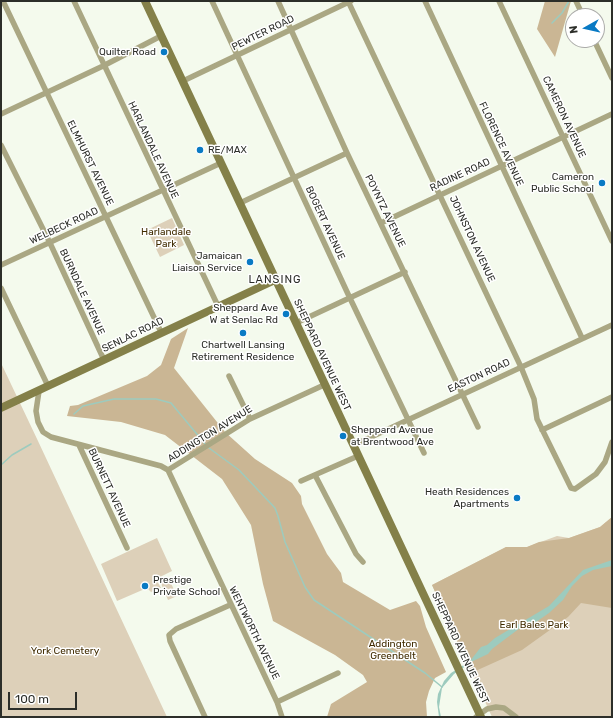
<!DOCTYPE html>
<style>
body{margin:0}
#map{position:relative;width:613px;height:718px;overflow:hidden;background:#f4faed;font-family:Rubik,sans-serif}
canvas{display:block}
.frame{position:absolute;inset:0;border:2px solid #2c2e29;pointer-events:none}
.north{position:absolute;left:565px;top:8px;width:40px;height:40px;box-sizing:border-box;background:#fff;border:1px solid #ababa9;border-radius:50%;rotate:262deg;font-size:11px;font-weight:700;line-height:16px;text-align:center;color:#2c2e29}
.north::after{content:'';display:block;margin:auto;width:14px;height:18px;background:#097ac4;clip-path:polygon(50% 0,100% 100%,50% 72%,0 100%)}
.scale{position:absolute;left:8px;top:692px;width:69px;height:18px;box-sizing:border-box;border:2px solid #2c2e29;border-top:0;padding-left:5px;font-size:12px;line-height:14px;white-space:nowrap;color:#2c2e29;-webkit-text-stroke:3px #fff;paint-order:stroke}
</style>
<div id="map">
<canvas width="613" height="718"></canvas>
<div class="frame"></div>
<div class="north">N</div>
<div class="scale">100 m</div>
</div>
<script>
const c = document.querySelector('canvas').getContext('2d');
c.lineJoin = 'round';
function paint(path, color) {
  c.fillStyle = color;
  c.fill(path, 'evenodd');
}
function toPath(rows) {
  const path = new Path2D();
  for (const r of rows) {
    path.moveTo(r[0], r[1]);
    for (let i = 2; i < r.length; i += 2) path.lineTo(r[i], r[i + 1]);
  }
  return path;
}
function strokePath(path, color, width, dash) {
  c.strokeStyle = color;
  c.lineWidth = width;
  c.lineCap = dash ? 'butt' : 'round';
  c.setLineDash(dash || []);
  c.stroke(path);
}
function write(font, color, halo, rows, align = 'center') {
  c.font = font + ' Rubik,sans-serif';
  c.lineWidth = 3;
  c.setLineDash([]);
  c.textBaseline = 'middle';
  c.strokeStyle = halo;
  c.fillStyle = color;
  for (const [text, x, y, turn = 0] of rows) {
    c.save();
    c.translate(x, y);
    c.rotate((+turn || 0) * Math.PI / 180);
    c.textAlign = isNaN(turn) ? turn : align;
    if (halo) c.strokeText(text, 0, 0);
    c.fillText(text, 0, 0);
    c.restore();
  }
}
paint(toPath([
 [172,218,184,245,160,257,147,230],
 [1,363,38,441,167,717,1,717],
 [612,517,612,717,492,717,432,585,506,547,527,547,557,536,569,538,600,527],
 [157,538,172,571,156,579,161,588,151,592,147,588,117,601,101,564],
 [168,577,177,596,168,600,160,581]
]), '#ddd0b9');
paint(toPath([
 [545,1,571,1,555,57,537,29],
 [188,328,174,368,225,432,255,459,292,483,301,496,302,504,327,554,341,573,343,582,390,610,416,601,420,606,426,627,446,672,435,678,429,691,426,702,427,717,327,717,331,704,367,682,363,675,335,655,273,621,263,584,251,525,222,479,165,435,121,422,67,416,70,406,78,405,147,376,161,365,171,339],
 [612,517,612,608,581,603,568,617,522,650,471,673,432,585,506,547,527,547,539,542,569,538,600,527]
]), '#cab694');
paint(toPath([
 [612,560,612,566,593,570,582,576,572,586,563,600,549,613,536,622,520,628,492,649,488,654,473,661,454,674,442,688,439,707,441,717,439,717,437,702,438,694,444,681,451,673,470,661,481,647,487,645,495,638,549,606,583,570]
]), '#9dcbbe');
strokePath(toPath([
 [552,23,562,13,569,1],
 [74,414,83,406,114,399,156,399,171,403,206,445],
 [209,448,239,470,275,508,278,516,285,542,305,587,314,600,425,673,442,687],
 [1,465,12,455,31,444]
]), '#9dcbbe', 1.5);
strokePath(toPath([
 [3,1,161,332],
 [74,1,218,306],
 [212,1,348,294,424,453],
 [278,1,347,153,478,427],
 [348,1,521,367,534,399,537,419,571,488,575,489,596,474,605,462,612,442],
 [425,1,582,338],
 [499,1,612,241],
 [576,1,583,16],
 [594,40,612,78],
 [183,81,351,1],
 [1,114,103,66,161,36],
 [1,145,50,243,104,360],
 [240,203,347,153],
 [381,223,612,114],
 [1,265,221,163],
 [1,288,48,386],
 [296,323,405,272],
 [229,376,250,419],
 [39,391,36,411,38,422,43,432,51,437,161,466,168,470],
 [542,430,612,397],
 [79,445,127,548],
 [354,445,612,325],
 [168,470,277,702,282,717],
 [168,470,250,419,324,385],
 [315,475,356,554,363,562],
 [301,481,358,456],
 [277,702,338,673],
 [205,717,170,641,169,635,176,629,230,605],
 [476,717,487,709,496,707,504,708,516,717]
]), '#aaa783', 5.5);
strokePath(toPath([
 [145,1,481,717],
 [1,408,275,280]
]), '#848049', 8);
for (const [x, y, r, color] of [
 [164,52,4,"#097ac4"],
 [200,150,4,"#097ac4"],
 [602,183,4,"#097ac4"],
 [250,262,4,"#097ac4"],
 [286,314,4,"#097ac4"],
 [243,333,4,"#097ac4"],
 [343,436,4,"#097ac4"],
 [517,498,4,"#097ac4"],
 [145,586,4,"#097ac4"]
]) {
  const dot = new Path2D();
  dot.arc(x, y, r, 0, 2 * Math.PI);
  c.fillStyle = color;
  c.fill(dot);
  strokePath(dot, '#fff', 1.5);
}
write('10px', '#2c2e29', '#fff', [
 ["PEWTER ROAD",263,33,-26],
 ["CAMERON AVENUE",564,117,65],
 ["FLORENCE AVENUE",501,144,65],
 ["HARLANDALE AVENUE",153,150,65],
 ["ELMHURST AVENUE",90,163,64],
 ["RADINE ROAD",460,175,-25],
 ["POYNTZ AVENUE",385,211,64],
 ["BOGERT AVENUE",325,223,65],
 ["WELBECK ROAD",64,226,-25],
 ["JOHNSTON AVENUE",472,239,65],
 ["BURNDALE AVENUE",82,292,65],
 ["SENLAC ROAD",133,335,-26],
 ["SHEPPARD AVENUE WEST",322,355,65],
 ["EASTON ROAD",479,376,-25],
 ["ADDINGTON AVENUE",210,434,-32],
 ["BURNETT AVENUE",109,488,65],
 ["WENTWORTH AVENUE",254,633,64],
 ["SHEPPARD AVENUE WEST",460,648,65]
]);
write('10px', '#2c2e29', '#fff', [
 ["Quilter Road",156,52],
 ["RE/MAX",208,150,"left"],
 ["Cameron",594,177],
 ["Public School",594,189],
 ["Jamaican",242,256],
 ["Liaison Service",242,268],
 ["Sheppard Ave",278,308],
 ["W at Senlac Rd",278,320],
 ["Chartwell Lansing",243,345,"center"],
 ["Retirement Residence",243,357,"center"],
 ["Sheppard Avenue",351,430,"left"],
 ["at Brentwood Ave",351,442,"left"],
 ["Heath Residences",509,492],
 ["Apartments",509,504],
 ["Prestige",153,580,"left"],
 ["Private School",153,592,"left"]
], 'right');
write('10px', '#402b00', '#fff', [
 ["Harlandale",166,232],
 ["Park",166,244],
 ["Earl Bales Park",534,625],
 ["Addington",393,644],
 ["Greenbelt",393,656],
 ["York Cemetery",65,651]
]);
c.letterSpacing = '1px';
write('11px', '#2c2e29', '#fff', [
 ["LANSING",275,280]
]);
c.letterSpacing = '0px';
</script>
